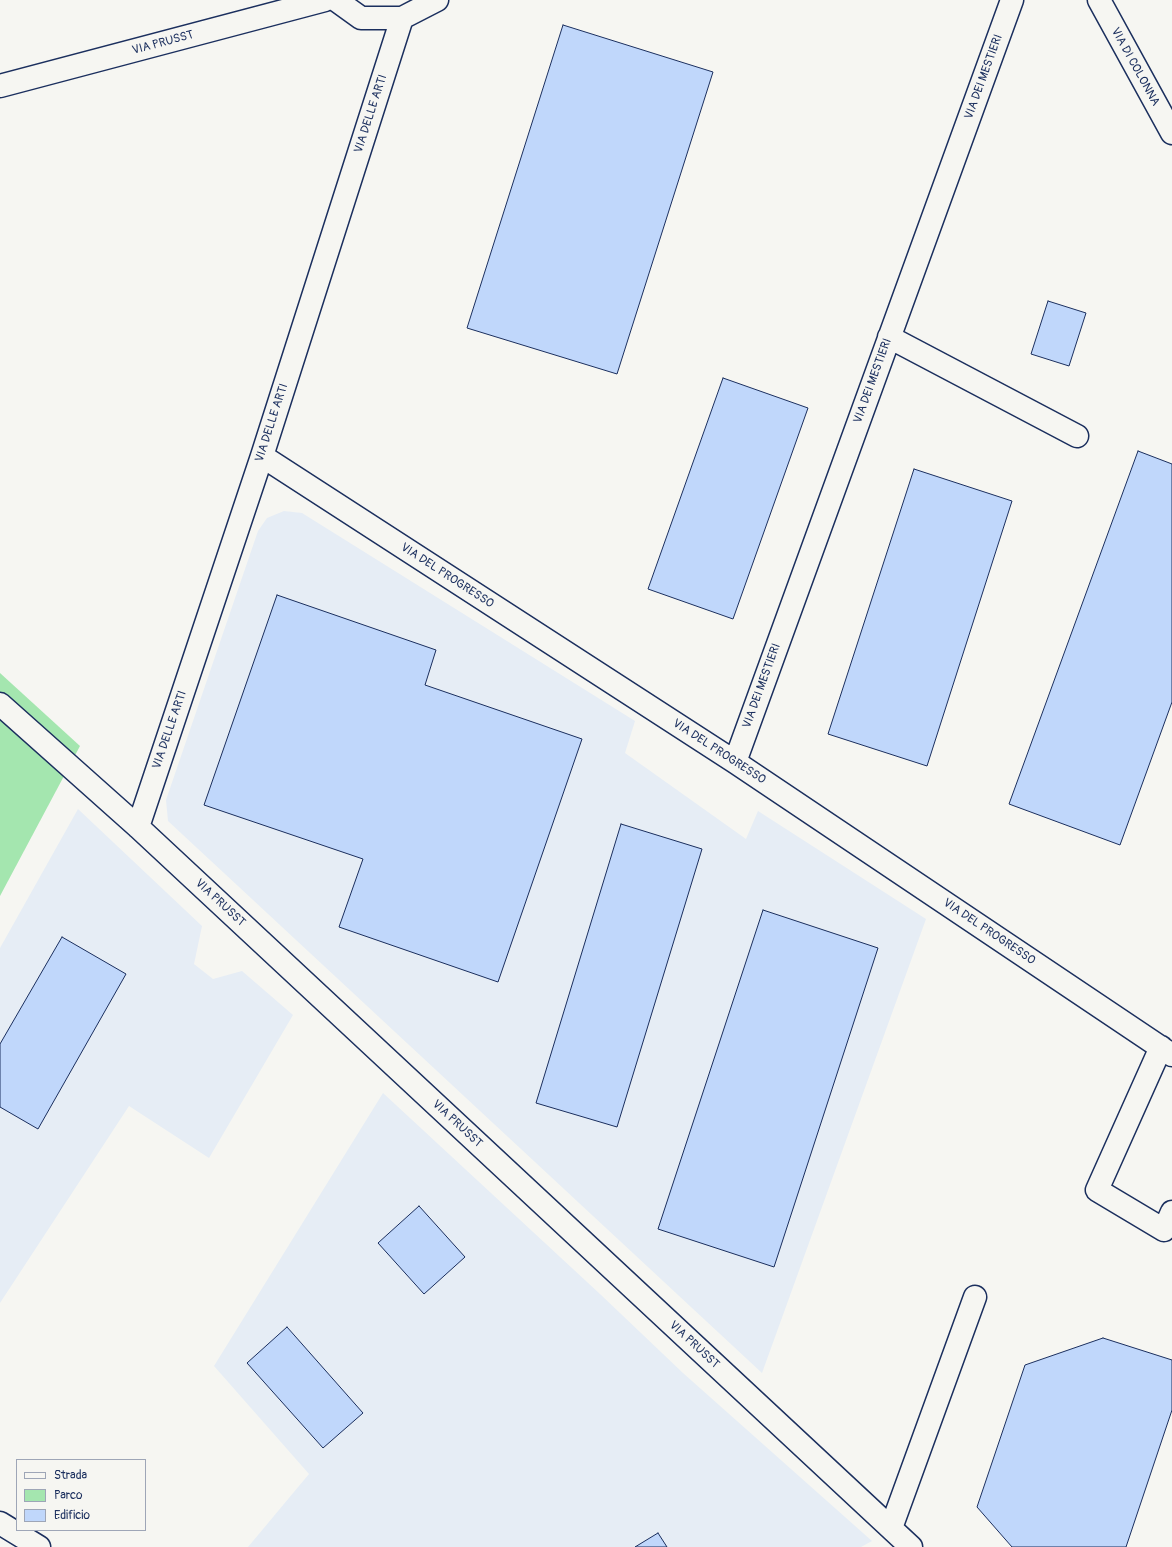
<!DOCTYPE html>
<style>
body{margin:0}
#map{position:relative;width:1172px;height:1547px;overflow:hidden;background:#f6f6f2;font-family:Pangolin,sans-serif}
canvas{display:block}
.legend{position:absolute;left:16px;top:1459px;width:130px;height:72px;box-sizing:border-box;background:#f6f6f2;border:1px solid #9ea6b7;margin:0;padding:5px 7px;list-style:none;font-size:12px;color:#1b2f5e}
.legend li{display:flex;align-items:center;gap:8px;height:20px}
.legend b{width:20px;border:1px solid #9ea6b7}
</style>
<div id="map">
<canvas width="1172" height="1547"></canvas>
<ul class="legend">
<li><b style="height:5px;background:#f6f6f2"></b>Strada</li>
<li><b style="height:11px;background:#a4e6af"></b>Parco</li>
<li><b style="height:11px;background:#c0d7fb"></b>Edificio</li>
</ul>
</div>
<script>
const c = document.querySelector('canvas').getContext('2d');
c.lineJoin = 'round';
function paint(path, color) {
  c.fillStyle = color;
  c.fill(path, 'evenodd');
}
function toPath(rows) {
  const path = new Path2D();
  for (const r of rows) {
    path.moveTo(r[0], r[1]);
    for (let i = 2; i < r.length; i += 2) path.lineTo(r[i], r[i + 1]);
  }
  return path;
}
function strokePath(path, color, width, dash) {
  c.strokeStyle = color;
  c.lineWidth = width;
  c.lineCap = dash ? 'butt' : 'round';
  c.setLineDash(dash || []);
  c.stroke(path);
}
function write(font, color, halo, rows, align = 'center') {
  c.font = font + ' Pangolin,sans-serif';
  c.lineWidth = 3;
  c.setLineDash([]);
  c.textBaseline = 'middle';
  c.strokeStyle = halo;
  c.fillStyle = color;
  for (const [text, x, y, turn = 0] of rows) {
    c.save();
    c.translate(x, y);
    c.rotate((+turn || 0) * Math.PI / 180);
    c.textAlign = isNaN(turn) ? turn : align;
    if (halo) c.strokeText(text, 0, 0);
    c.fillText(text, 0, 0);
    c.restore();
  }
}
paint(toPath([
 [284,511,302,513,635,721,625,753,746,839,758,811,926,919,762,1373,168,821,166,800,258,531,267,518],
 [78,809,202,926,194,964,213,979,242,971,293,1015,209,1158,129,1106,0,1303,0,948],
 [383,1093,600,1294,683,1373,872,1541,861,1547,248,1547,309,1474,214,1366]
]), '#e6edf5');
paint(toPath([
 [0,673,80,746,0,896]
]), '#a4e6af');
const building = toPath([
 [563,25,713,72,617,374,467,328,563,25],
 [1048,301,1086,313,1069,366,1031,354,1048,301],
 [723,378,808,408,733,619,648,589,723,378],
 [1138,451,1172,464,1172,702,1120,845,1009,804,1138,451],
 [914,469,1012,501,927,766,828,734,914,469],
 [277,595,436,650,425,685,582,739,498,982,339,927,363,859,204,805,277,595],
 [621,824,702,849,617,1127,536,1103,621,824],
 [763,910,878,948,774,1267,658,1229,763,910],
 [62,937,126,974,38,1129,0,1107,0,1044,62,937],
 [419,1206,465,1257,424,1294,378,1243,419,1206],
 [287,1327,363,1413,323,1448,247,1363,287,1327],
 [1103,1338,1172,1360,1172,1410,1126,1547,1012,1547,977,1507,1025,1365,1103,1338],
 [658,1533,667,1547,635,1547,658,1533]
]);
paint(building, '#c0d7fb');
strokePath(building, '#1b2f5e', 1);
const minor = toPath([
 [336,0,361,18,402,18,437,0],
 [1099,0,1172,133],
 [0,86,325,0],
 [889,337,1077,436],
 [262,456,735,762,1172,1055],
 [0,704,138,827,911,1547],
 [735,762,1012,0],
 [138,827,262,456,402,18],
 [1161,1047,1097,1190,1164,1230,1172,1212],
 [0,1523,39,1547],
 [891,1528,975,1297]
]);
strokePath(minor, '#1b2f5e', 25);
strokePath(minor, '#f6f6f2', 22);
write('12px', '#1b2f5e', '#f6f6f2', [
 ["VIA PRUSST",163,43,-15],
 ["VIA DI COLONNA",1135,67,61],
 ["VIA DEI MESTIERI",984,77,-70],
 ["VIA DELLE ARTI",371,114,-72],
 ["VIA DEI MESTIERI",873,381,-70],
 ["VIA DELLE ARTI",272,423,-72],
 ["VIA DEL PROGRESSO",447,576,33],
 ["VIA DEI MESTIERI",762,686,-70],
 ["VIA DELLE ARTI",170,730,-71],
 ["VIA DEL PROGRESSO",719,752,33],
 ["VIA PRUSST",220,903,43],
 ["VIA DEL PROGRESSO",989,932,34],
 ["VIA PRUSST",457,1124,43],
 ["VIA PRUSST",694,1345,43]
]);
</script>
